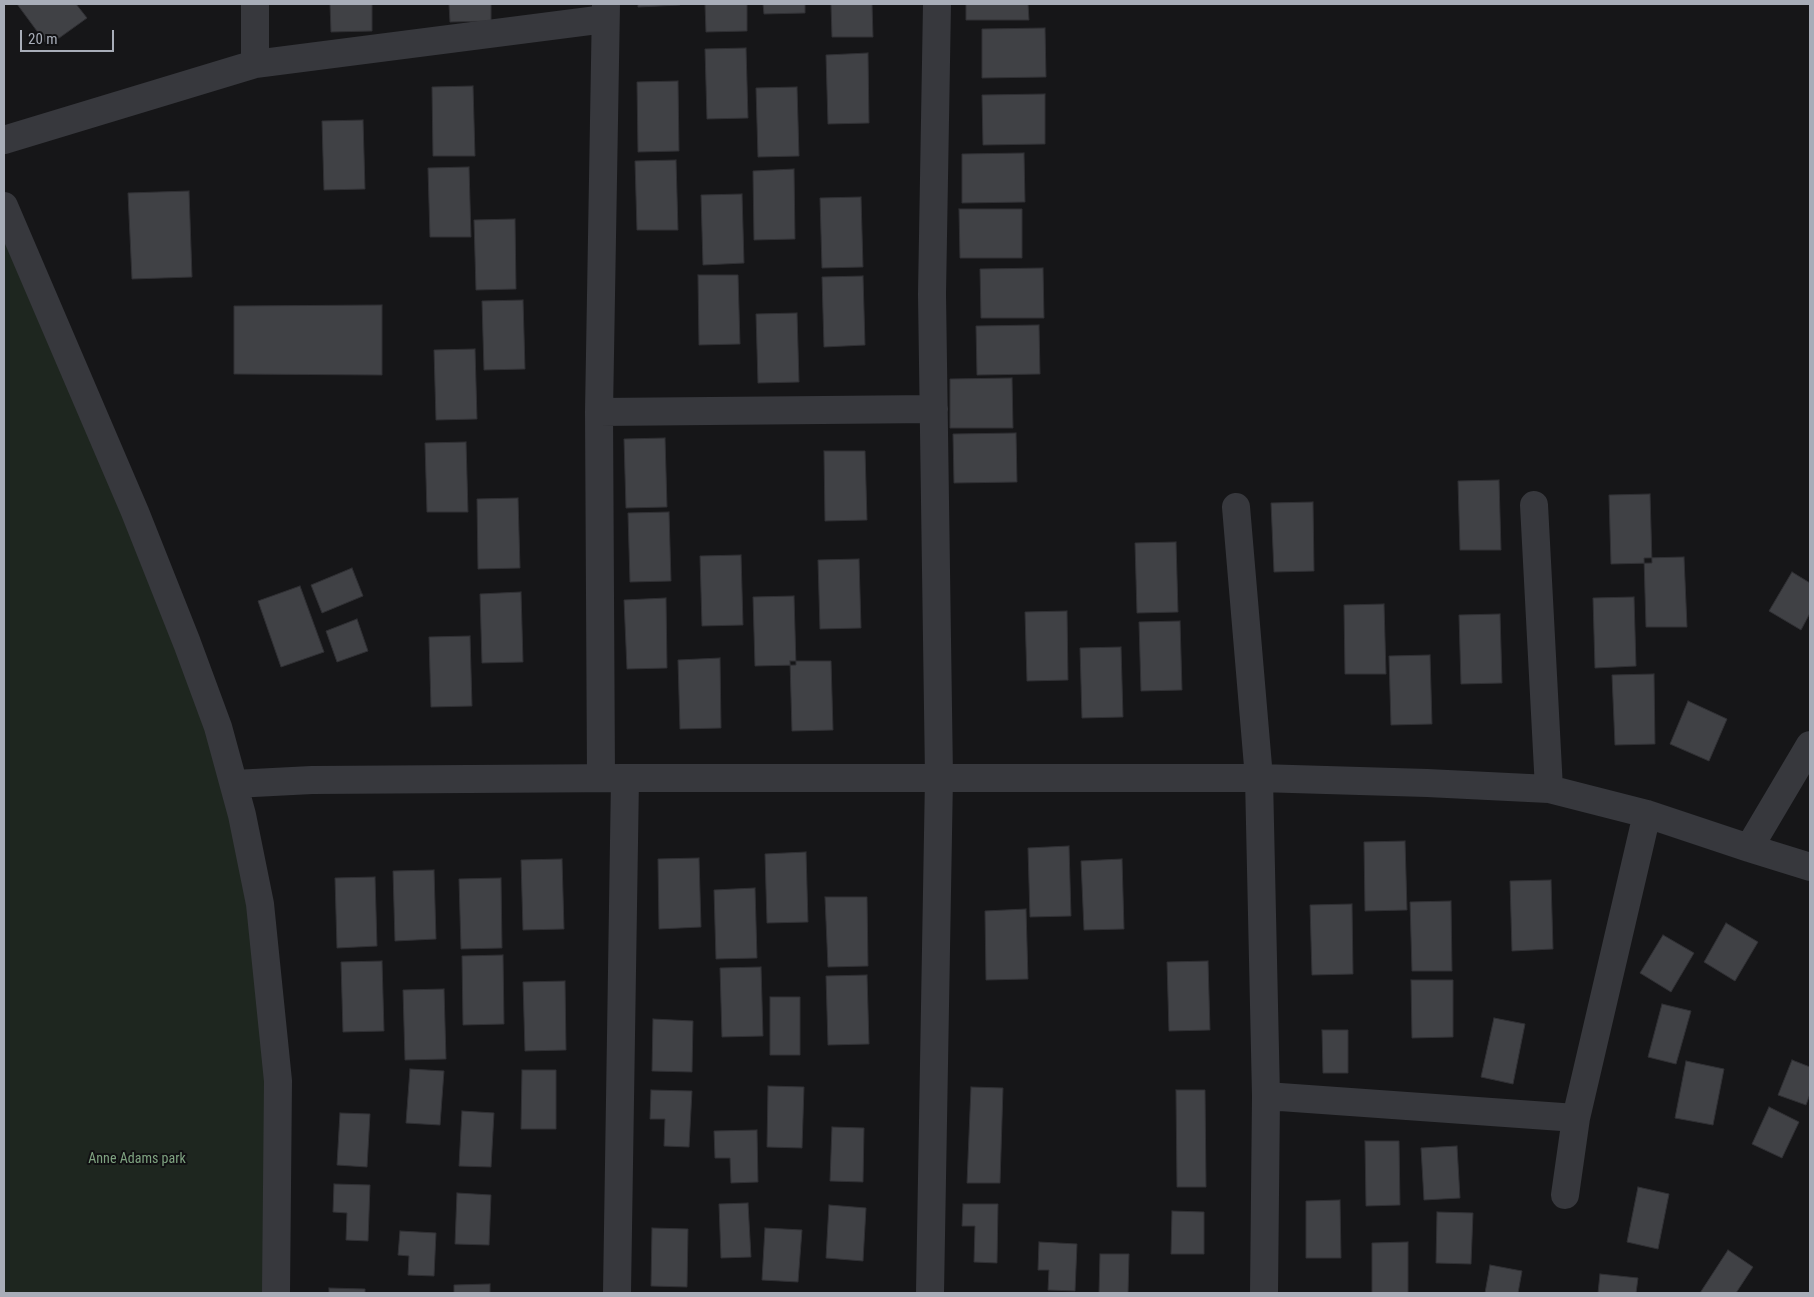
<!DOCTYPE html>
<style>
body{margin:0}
#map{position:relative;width:1814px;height:1297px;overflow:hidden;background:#161618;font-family:"Roboto Condensed",sans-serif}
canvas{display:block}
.frame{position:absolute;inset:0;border:5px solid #a8adb8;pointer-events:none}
.scale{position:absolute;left:20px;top:30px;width:94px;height:22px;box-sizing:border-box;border:2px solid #a8adb8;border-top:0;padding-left:6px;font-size:15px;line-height:18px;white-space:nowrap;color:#a8adb8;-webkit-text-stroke:4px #111113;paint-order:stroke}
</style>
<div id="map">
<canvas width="1814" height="1297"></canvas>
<div class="frame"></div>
<div class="scale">20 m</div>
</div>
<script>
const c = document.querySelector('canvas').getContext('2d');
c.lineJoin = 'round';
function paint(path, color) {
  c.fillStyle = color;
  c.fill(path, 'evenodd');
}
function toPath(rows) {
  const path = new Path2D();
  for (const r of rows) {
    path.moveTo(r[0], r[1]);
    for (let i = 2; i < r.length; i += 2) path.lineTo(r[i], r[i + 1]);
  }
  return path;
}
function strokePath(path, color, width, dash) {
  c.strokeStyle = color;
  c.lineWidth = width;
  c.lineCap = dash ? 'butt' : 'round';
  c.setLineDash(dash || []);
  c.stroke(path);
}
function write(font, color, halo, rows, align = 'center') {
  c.font = font + ' "Roboto Condensed",sans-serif';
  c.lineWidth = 4;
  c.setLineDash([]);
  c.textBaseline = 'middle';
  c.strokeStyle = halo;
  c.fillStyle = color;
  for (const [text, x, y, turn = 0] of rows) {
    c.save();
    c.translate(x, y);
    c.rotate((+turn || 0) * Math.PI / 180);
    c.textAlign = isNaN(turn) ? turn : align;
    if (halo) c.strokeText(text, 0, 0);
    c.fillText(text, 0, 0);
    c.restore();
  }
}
paint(toPath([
 [4,197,218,727,266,959,273,1293,4,1293]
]), '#1e261f');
const building = toPath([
 [17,4,76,4,87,18,48,46,17,4],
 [330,4,372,4,372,31,331,32,330,4],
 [449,4,491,4,491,21,450,22,449,4],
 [638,4,680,4,680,5,638,7,638,4],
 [705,4,747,4,747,31,706,32,705,4],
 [763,4,805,4,805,13,764,14,763,4],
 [831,4,872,4,873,37,832,37,831,4],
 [966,4,1028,4,1029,20,966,20,966,4],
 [1045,28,1046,77,982,78,982,29,1045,28],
 [746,48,748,118,707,119,705,49,746,48],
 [868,53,869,123,828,124,826,55,868,53],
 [678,81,679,151,638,152,637,82,678,81],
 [473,86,475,156,433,156,432,87,473,86],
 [797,87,799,156,758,157,756,88,797,87],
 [1045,94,1045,144,983,145,982,95,1045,94],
 [363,120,365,189,324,190,322,121,363,120],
 [1024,153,1025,202,962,203,962,154,1024,153],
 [676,160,678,230,637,230,635,161,676,160],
 [469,167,471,237,430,237,428,168,469,167],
 [794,169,795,239,754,240,753,171,794,169],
 [189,191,192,277,132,279,128,193,189,191],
 [742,194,744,263,703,265,701,195,742,194],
 [861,197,863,267,822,268,820,198,861,197],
 [959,209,1022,209,1022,258,960,258,959,209],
 [515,219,516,289,476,290,474,220,515,219],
 [1043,268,1044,318,981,318,980,269,1043,268],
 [698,275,738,275,740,344,699,345,698,275],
 [863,276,865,345,824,347,822,277,863,276],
 [523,300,525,369,484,370,482,301,523,300],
 [382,305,382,375,234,374,234,306,382,305],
 [797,313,799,382,758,383,756,314,797,313],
 [1039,325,1040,374,977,375,976,326,1039,325],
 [475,349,477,419,436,420,434,350,475,349],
 [1012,378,1013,428,950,428,950,379,1012,378],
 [1016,433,1017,482,954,483,953,434,1016,433],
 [665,438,667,507,626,508,624,439,665,438],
 [466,442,468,512,427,512,425,443,466,442],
 [824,451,865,451,867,520,825,521,824,451],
 [1499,480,1501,550,1460,550,1458,481,1499,480],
 [1650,494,1652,563,1611,564,1609,495,1650,494],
 [518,498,520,568,478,569,477,499,518,498],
 [1313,502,1314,571,1274,572,1271,503,1313,502],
 [669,512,671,581,630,582,628,513,669,512],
 [1176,542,1178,612,1137,613,1135,543,1176,542],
 [741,555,743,625,702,626,700,556,741,555],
 [1684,557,1687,627,1646,627,1644,558,1684,557],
 [859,559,861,628,820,629,818,560,859,559],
 [352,568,363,596,322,613,311,585,352,568],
 [1792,572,1810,583,1810,613,1801,630,1769,611,1792,572],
 [300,586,324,652,281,667,258,601,300,586],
 [521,592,523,662,482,663,480,594,521,592],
 [794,596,796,665,755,666,753,597,794,596],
 [1634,597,1636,666,1595,668,1593,598,1634,597],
 [666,598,667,668,627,669,624,600,666,598],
 [1384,604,1386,674,1345,674,1344,605,1384,604],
 [1067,611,1068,680,1027,681,1025,612,1067,611],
 [1500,614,1502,683,1461,684,1459,615,1500,614],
 [357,619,368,651,337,662,326,631,357,619],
 [1180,621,1182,690,1141,691,1139,622,1180,621],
 [470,636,472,706,431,707,429,637,470,636],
 [1121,647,1123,717,1082,718,1080,648,1121,647],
 [1430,655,1432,724,1391,725,1389,656,1430,655],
 [720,658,721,728,680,729,678,660,720,658],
 [790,661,831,661,833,730,792,731,790,661],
 [1654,674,1655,744,1615,745,1612,675,1654,674],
 [1688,701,1727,719,1709,761,1670,744,1688,701],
 [1405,841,1407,910,1365,911,1364,842,1405,841],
 [1069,846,1071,916,1030,917,1028,848,1069,846],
 [806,852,808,922,767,923,765,854,806,852],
 [699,858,701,927,659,929,658,859,699,858],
 [562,859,564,929,523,930,521,860,562,859],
 [1122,859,1124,929,1084,930,1081,861,1122,859],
 [434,870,436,939,395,941,393,871,434,870],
 [375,877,377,946,337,948,335,878,375,877],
 [501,878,502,948,461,949,459,879,501,878],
 [1551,880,1553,949,1512,951,1510,881,1551,880],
 [755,888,757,958,716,959,714,890,755,888],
 [825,897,867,897,868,966,828,967,825,897],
 [1451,901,1452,971,1412,971,1410,902,1451,901],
 [1352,904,1353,974,1312,975,1310,905,1352,904],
 [1026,909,1028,979,986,980,985,911,1026,909],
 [1726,923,1758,942,1735,981,1704,962,1726,923],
 [1663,935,1694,953,1671,992,1640,973,1663,935],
 [503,955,504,1024,463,1025,462,956,503,955],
 [382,961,384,1031,343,1032,341,962,382,961],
 [1208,961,1210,1030,1169,1031,1167,962,1208,961],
 [761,967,763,1036,722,1037,720,968,761,967],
 [867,975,869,1044,828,1045,826,976,867,975],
 [1411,980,1453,980,1453,1037,1412,1038,1411,980],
 [565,981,566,1050,525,1051,523,982,565,981],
 [444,989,446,1059,405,1060,403,990,444,989],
 [770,997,800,997,800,1055,770,1055,770,997],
 [1662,1004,1691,1011,1676,1064,1648,1057,1662,1004],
 [1494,1018,1525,1024,1513,1084,1481,1077,1494,1018],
 [653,1019,693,1021,692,1072,652,1071,653,1019],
 [1322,1030,1348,1030,1348,1073,1323,1073,1322,1030],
 [1792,1060,1810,1067,1810,1094,1806,1105,1778,1095,1792,1060],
 [1686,1061,1724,1069,1713,1125,1675,1118,1686,1061],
 [410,1069,444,1071,440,1125,406,1123,410,1069],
 [522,1070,556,1070,556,1129,521,1129,522,1070],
 [768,1086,804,1087,802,1148,767,1147,768,1086],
 [971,1087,1003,1088,1000,1183,967,1183,971,1087],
 [651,1090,692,1091,689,1147,664,1146,665,1119,650,1119,651,1090],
 [1176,1090,1205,1090,1206,1187,1177,1187,1176,1090],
 [1769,1107,1799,1122,1782,1158,1752,1144,1769,1107],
 [462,1111,494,1113,491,1167,459,1166,462,1111],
 [340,1113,370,1114,367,1167,337,1165,340,1113],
 [832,1127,864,1128,863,1182,830,1181,832,1127],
 [757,1130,758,1182,731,1183,730,1158,715,1158,714,1131,757,1130],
 [1365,1141,1399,1141,1400,1205,1366,1206,1365,1141],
 [1457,1146,1460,1198,1424,1200,1421,1148,1457,1146],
 [334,1184,370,1185,368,1241,346,1240,347,1213,333,1212,334,1184],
 [1638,1187,1669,1194,1658,1249,1627,1242,1638,1187],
 [457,1193,491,1195,489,1245,455,1244,457,1193],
 [1340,1200,1341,1258,1306,1258,1306,1201,1340,1200],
 [748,1203,751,1257,721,1258,719,1204,748,1203],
 [963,1204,998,1204,997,1263,974,1262,975,1226,962,1226,963,1204],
 [829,1205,866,1208,863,1261,826,1258,829,1205],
 [1172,1211,1204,1212,1204,1254,1171,1254,1172,1211],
 [1437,1212,1473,1213,1471,1264,1436,1263,1437,1212],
 [652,1228,688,1229,687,1287,651,1286,652,1228],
 [765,1228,802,1230,798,1282,762,1280,765,1228],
 [400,1231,436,1233,434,1276,408,1275,409,1256,398,1255,400,1231],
 [1039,1242,1077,1244,1075,1291,1048,1290,1049,1270,1038,1270,1039,1242],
 [1408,1242,1408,1293,1372,1293,1372,1243,1408,1242],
 [1728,1250,1753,1267,1736,1293,1700,1293,1728,1250],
 [1100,1254,1129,1254,1128,1293,1099,1293,1100,1254],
 [1490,1265,1522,1271,1518,1293,1485,1293,1490,1265],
 [1600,1274,1638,1278,1636,1293,1598,1293,1600,1274],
 [490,1284,490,1293,454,1293,454,1285,490,1284],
 [329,1288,365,1289,365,1293,329,1293,329,1288]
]);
paint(building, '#404145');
strokePath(building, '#303034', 1);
strokePath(toPath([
 [255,64,255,4],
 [4,140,255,64,605,19],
 [4,206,135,512,187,643,218,727,242,815,260,904,278,1081,276,1293],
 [599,412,934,409],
 [1534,505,1549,789],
 [1236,507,1259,778,1266,1096,1264,1293],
 [601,778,599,412,606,4],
 [234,784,312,780,625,778,1259,778,1427,783,1549,789,1647,814,1749,848,1810,867],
 [1749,848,1810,745],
 [1266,1096,1576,1118],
 [1565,1195,1576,1118,1647,814],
 [617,1293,625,778],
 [930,1293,939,777,932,294,937,4]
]), '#37383d', 28);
write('14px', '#7fa381', '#111113', [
 ["Anne Adams park",137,1159]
]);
</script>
